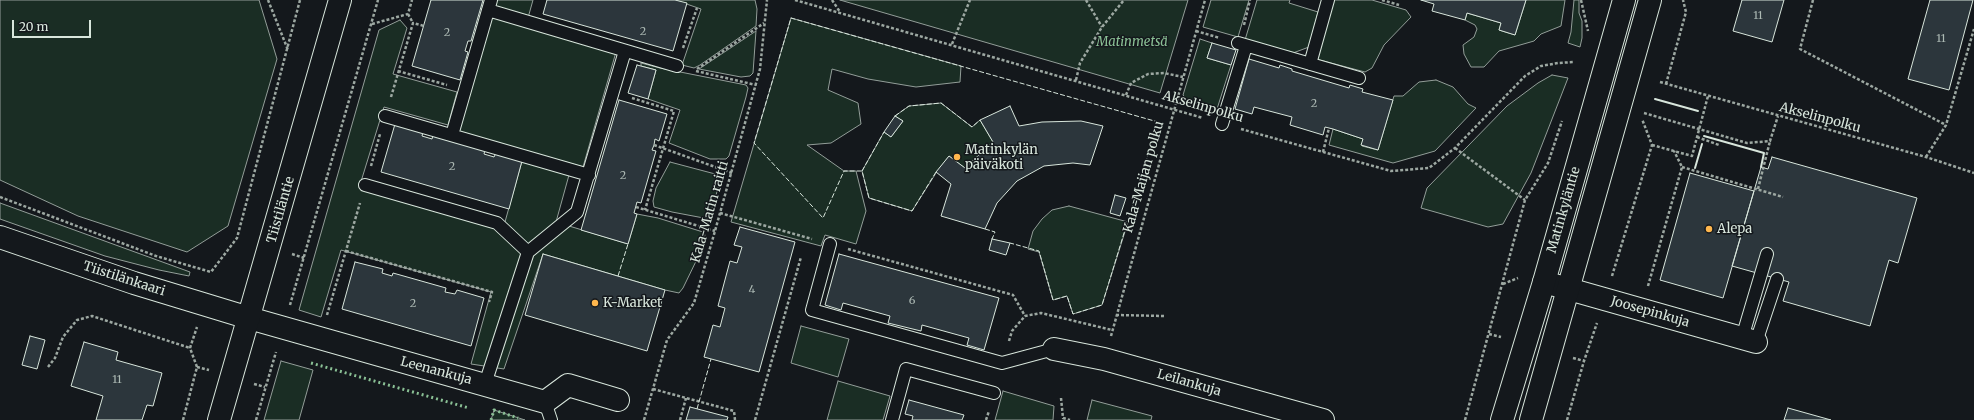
<!DOCTYPE html>
<meta charset="utf-8">
<style>
body{margin:0}
#map{position:relative;width:1974px;height:420px;overflow:hidden;background:#14181c;font-family:Merriweather,serif}
canvas{display:block}
.scale{position:absolute;left:12px;top:20px;width:79px;height:18px;box-sizing:border-box;border:2px solid #d8e6dc;border-top:0;padding-left:5px;font-size:12px;line-height:14px;white-space:nowrap;color:#d8e6dc;-webkit-text-stroke:3px #14181c;paint-order:stroke}
</style>
<div id="map">
<canvas width="1974" height="420"></canvas>
<div class="scale">20 m</div>
</div>
<script>
const c = document.querySelector('canvas').getContext('2d');
c.lineJoin = 'round';
function paint(path, color) {
  c.fillStyle = color;
  c.fill(path, 'evenodd');
}
function toPath(rows) {
  const path = new Path2D();
  for (const r of rows) {
    path.moveTo(r[0], r[1]);
    for (let i = 2; i < r.length; i += 2) path.lineTo(r[i], r[i + 1]);
  }
  return path;
}
function strokePath(path, color, width, dash) {
  c.strokeStyle = color;
  c.lineWidth = width;
  c.lineCap = dash ? 'butt' : 'round';
  c.setLineDash(dash || []);
  c.stroke(path);
}
function write(font, color, halo, rows, align = 'center') {
  c.font = font + ' Merriweather,serif';
  c.lineWidth = 3;
  c.setLineDash([]);
  c.textBaseline = 'middle';
  c.strokeStyle = halo;
  c.fillStyle = color;
  for (const [text, x, y, turn = 0] of rows) {
    c.save();
    c.translate(x, y);
    c.rotate((+turn || 0) * Math.PI / 180);
    c.textAlign = isNaN(turn) ? turn : align;
    if (halo) c.strokeText(text, 0, 0);
    c.fillText(text, 0, 0);
    c.restore();
  }
}
const green = toPath([
 [0,0,259,0,277,59,228,226,187,252,78,216,0,180,0,0],
 [493,0,533,0,526,25,616,52,583,167,456,131,493,0],
 [675,0,755,0,757,9,756,26,700,65,694,68,682,65,701,9,675,0],
 [840,0,1188,0,1160,93,840,0],
 [1211,0,1249,0,1238,37,1203,27,1211,0],
 [1257,0,1290,0,1289,3,1318,12,1309,47,1293,53,1245,40,1257,0],
 [1333,0,1372,0,1406,10,1411,17,1384,45,1372,68,1365,72,1316,59,1333,0],
 [1526,0,1565,0,1561,26,1541,34,1534,41,1499,51,1484,67,1471,67,1464,54,1463,45,1474,37,1477,29,1475,25,1465,20,1467,13,1501,23,1499,30,1515,35,1526,0],
 [1574,0,1579,0,1579,13,1582,21,1582,38,1580,47,1568,43,1571,32,1574,0],
 [791,18,961,66,960,82,916,87,868,79,832,69,828,90,858,103,861,124,831,143,807,145,844,171,856,171,866,211,856,244,825,235,821,246,731,222,791,18],
 [400,20,407,28,393,74,457,92,448,125,384,107,359,188,503,229,522,161,569,175,556,222,628,244,637,214,658,218,703,232,705,235,700,253,683,288,679,293,665,290,543,254,504,369,471,364,491,292,341,250,321,317,299,310,379,30,400,20],
 [756,31,753,73,750,76,741,77,699,69,756,31],
 [1200,39,1212,43,1207,58,1231,65,1217,109,1188,101,1183,95,1200,39],
 [641,63,660,68,746,85,748,88,746,97,729,156,726,159,710,159,669,143,680,110,648,99,656,70,641,66,641,63],
 [1552,75,1568,78,1531,173,1503,224,1488,227,1421,208,1427,188,1507,106,1538,83,1552,75],
 [1436,80,1453,87,1468,104,1476,108,1435,151,1393,163,1329,145,1333,129,1363,139,1362,146,1378,150,1394,96,1403,96,1419,82,1436,80],
 [941,103,972,127,980,120,993,142,965,168,949,156,936,173,912,211,869,198,862,171,884,132,891,137,903,121,895,116,909,106,941,103],
 [670,162,719,175,721,178,709,219,672,212,654,207,653,201,656,188,670,162],
 [0,203,190,272,189,276,159,270,105,256,0,219,0,203],
 [1069,206,1128,222,1102,305,1073,314,1067,296,1053,300,1039,252,1028,249,1033,231,1042,219,1052,210,1069,206],
 [801,326,849,339,838,377,791,363,801,326],
 [281,361,313,370,299,420,264,420,281,361],
 [838,381,890,396,883,420,827,420,838,381],
 [1003,391,1054,406,1053,420,995,420,1003,391],
 [1092,400,1152,416,1151,420,1087,420,1092,400],
 [494,410,525,420,491,420,494,410]
]);
paint(green, '#1a2d24');
strokePath(green, '#939e99', 1);
const building = toPath([
 [431,0,483,0,471,41,468,41,465,51,468,52,460,80,412,66,431,0],
 [547,0,675,0,687,3,673,51,543,14,547,0],
 [1421,0,1526,0,1515,35,1499,30,1501,23,1467,13,1465,20,1432,11,1434,4,1421,0],
 [1742,0,1784,0,1772,42,1733,31,1742,0],
 [1930,0,1973,0,1949,90,1908,79,1930,0],
 [1212,43,1236,50,1231,65,1207,58,1212,43],
 [1249,59,1279,68,1280,65,1292,69,1292,71,1349,88,1350,85,1363,89,1362,92,1393,100,1378,150,1361,145,1363,139,1333,129,1325,127,1323,135,1290,125,1292,117,1254,107,1252,114,1235,109,1249,59],
 [637,65,656,70,648,99,628,93,637,65],
 [619,100,667,114,659,141,655,139,654,145,652,150,656,151,641,203,637,202,634,213,637,214,628,244,581,230,619,100],
 [1010,106,1019,126,1042,122,1081,121,1103,126,1090,165,1073,163,1044,166,1017,181,997,203,985,229,941,216,951,184,936,172,949,156,965,168,993,142,980,120,1010,106],
 [895,116,903,121,891,137,884,132,895,116],
 [395,124,423,132,422,136,432,139,433,135,485,150,484,154,494,157,496,153,522,161,509,209,381,172,395,124],
 [1772,157,1917,198,1898,263,1889,260,1870,326,1783,301,1789,282,1732,266,1761,167,1768,169,1772,157],
 [1690,173,1754,191,1723,298,1660,280,1690,173],
 [1115,195,1126,198,1120,216,1110,213,1115,195],
 [740,227,795,242,759,372,704,357,713,325,720,327,725,308,718,306,730,261,737,263,742,247,734,245,740,227],
 [992,239,1010,243,1006,255,989,250,992,239],
 [543,254,665,290,647,351,525,315,543,254],
 [839,254,999,298,984,350,967,345,969,338,940,330,922,325,921,331,888,323,890,316,843,303,841,310,825,305,839,254],
 [355,262,383,269,382,273,392,276,393,273,446,288,445,292,455,294,457,290,484,298,471,346,342,309,355,262],
 [30,336,45,340,37,369,22,365,30,336],
 [84,342,118,352,116,360,162,373,153,406,147,405,142,420,96,420,103,396,71,386,84,342],
 [909,400,964,415,962,420,912,420,913,416,905,414,909,400],
 [690,407,728,417,727,420,686,420,690,407],
 [1788,408,1831,420,1784,420,1788,408]
]);
paint(building, '#2c363c');
strokePath(building, '#d8e6dc', 1);
const lane = toPath([
 [488,10,677,66],
 [1238,43,1359,78],
 [1310,64,1328,0],
 [385,116,589,175],
 [1222,124,1246,46],
 [452,135,491,0],
 [365,185,497,223,528,252],
 [830,244,812,310,1002,363,1054,349],
 [1742,338,1767,254],
 [1756,342,1777,279],
 [485,384,528,252,577,212,625,51],
 [545,402,551,420],
 [892,420,906,369,994,393]
]);
const street = toPath([
 [1544,282,1756,342],
 [249,318,545,402,568,385,618,400],
 [1054,349,1104,359,1323,420]
]);
const secondary = toPath([
 [0,237,134,283,249,318],
 [219,420,340,0],
 [1502,420,1544,282,1624,0],
 [1531,420,1650,0]
]);
strokePath(lane, '#d8e6dc', 14);
strokePath(street, '#d8e6dc', 24);
strokePath(secondary, '#d8e6dc', 24);
strokePath(toPath([
 [268,0,288,50],
 [795,0,1203,118],
 [832,0,840,12],
 [1086,0,1102,27],
 [1382,0,1399,5],
 [1581,0,1588,31],
 [1813,0,1800,49,1946,125],
 [408,14,413,23],
 [372,24,408,14,412,0],
 [1244,25,1250,0],
 [1196,31,1220,38],
 [952,44,970,0],
 [683,48,697,8],
 [697,69,764,23],
 [398,71,447,85],
 [696,71,756,85],
 [1076,80,1080,63,1102,27,1124,0],
 [1660,82,1926,157,1974,173],
 [1666,84,1686,12,1683,0],
 [1126,95,1131,83,1148,74,1164,73,1183,77],
 [391,97,413,23,424,26],
 [632,98,674,111,645,210],
 [1644,113,1747,143,1770,141,1778,116],
 [1241,129,1391,171,1429,168,1455,148,1525,76,1541,66,1558,63,1574,62],
 [1697,137,1719,145],
 [654,145,732,173],
 [1652,145,1692,156,1708,96],
 [1455,148,1525,200],
 [1323,152,1329,128],
 [1926,157,1946,125,1974,29],
 [371,166,380,134],
 [1682,167,1783,197],
 [1758,189,1770,141],
 [0,197,156,256,211,272,237,238,300,0],
 [636,207,715,231],
 [720,213,812,239],
 [848,249,1013,295,1025,316],
 [346,251,492,292,489,302],
 [292,254,304,258],
 [1612,276,1652,145,1642,119],
 [1503,284,1518,278],
 [1648,286,1682,167,1674,151],
 [290,305,378,0],
 [327,315,360,203],
 [1116,315,1164,316],
 [1489,334,1501,337],
 [1111,336,1205,0],
 [1009,341,1012,331,1025,316,1041,313,1112,330],
 [1573,358,1584,361],
 [48,367,55,358,63,337,77,320,92,316,190,348],
 [197,367,209,370],
 [254,384,265,387],
 [653,389,734,411,735,420],
 [1061,398,1063,418,1070,420],
 [183,420,197,367,190,348,197,327],
 [256,420,276,352],
 [644,420,667,340,694,303,715,231,760,69,767,0],
 [680,420,686,398],
 [755,420,801,257],
 [986,420,989,411],
 [1465,420,1525,200,1548,163,1562,121],
 [1567,420,1584,361,1597,323]
]), '#9da8a2', 2.5, [3, 2]);
strokePath(lane, '#14181c', 12);
strokePath(street, '#14181c', 22);
strokePath(secondary, '#14181c', 22);
strokePath(toPath([
 [311,363,469,408],
 [491,420,494,410,518,418]
]), '#8ac095', 3, [2, 3]);
strokePath(toPath([
 [895,116,909,106,941,103,972,127,980,120],
 [862,171,884,132],
 [936,172,912,211,869,198,862,171,844,171,823,218,754,143,791,18,1158,122,1102,305,1073,314,1067,296,1053,300,1039,251,1010,243],
 [985,229,995,232,992,239],
 [618,276,628,244],
 [697,409,711,359]
]), '#d8e6dc', 1, [5, 2]);
strokePath(toPath([
 [1655,99,1698,111],
 [1704,136,1764,153,1761,167],
 [1695,168,1702,144]
]), '#d8e6dc', 2);
for (const [x, y, r, color] of [
 [957,157,4,"#ffb74d"],
 [1709,229,4,"#ffb74d"],
 [595,303,4,"#ffb74d"]
]) {
  const dot = new Path2D();
  dot.arc(x, y, r, 0, 2 * Math.PI);
  c.fillStyle = color;
  c.fill(dot);
  strokePath(dot, '#14181c', 1.5);
}
write('11px', '#adbab4', null, [
 ["11",1758,16],
 ["2",643,32],
 ["2",447,33],
 ["11",1941,39],
 ["2",1314,104],
 ["2",452,167],
 ["2",623,176],
 ["4",752,290],
 ["6",912,301],
 ["2",413,304],
 ["11",117,380]
]);
write('italic 13px', '#8ac095', '#14181c', [
 ["Matinmetsä",1132,42]
]);
write('13px', '#d8e6dc', '#14181c', [
 ["Akselinpolku",1203,107,16],
 ["Akselinpolku",1820,118,15],
 ["Kala-Maijan polku",1144,177,-74],
 ["Tiistiläntie",281,210,-74],
 ["Matinkyläntie",1564,210,-74],
 ["Kala-Matin raitti",710,212,-74],
 ["Tiistilänkaari",124,279,18],
 ["Joosepinkuja",1650,312,16],
 ["Leenankuja",436,371,15],
 ["Leilankuja",1189,383,16]
]);
write('13px', '#d8e6dc', '#14181c', [
 ["Matinkylän",965,150],
 ["päiväkoti",965,165],
 ["Alepa",1717,229],
 ["K-Market",603,303]
], 'left');
</script>
